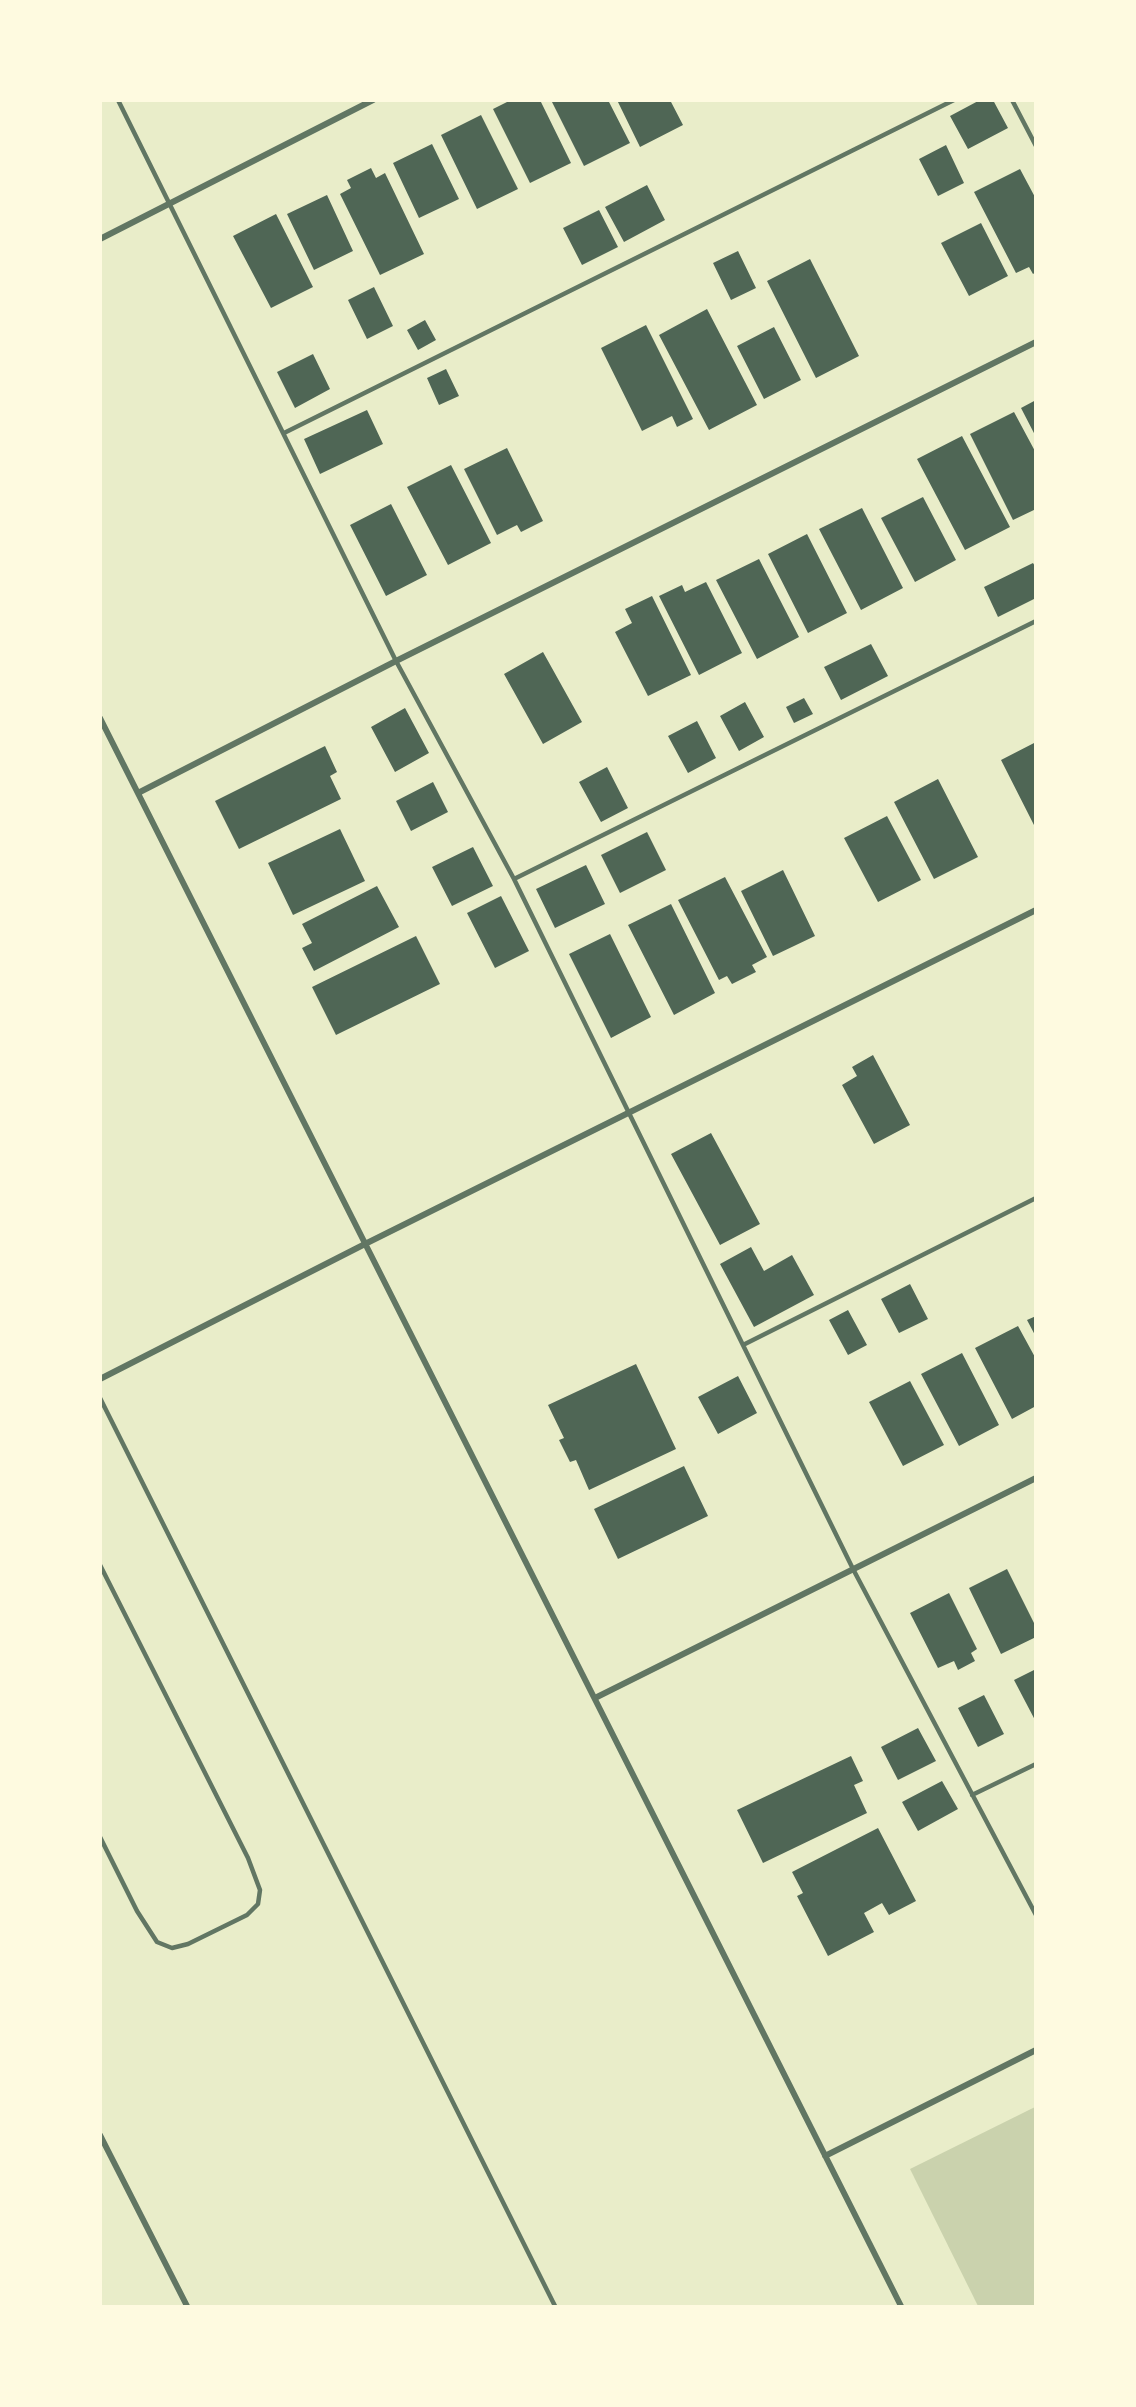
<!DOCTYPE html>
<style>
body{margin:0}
#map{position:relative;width:1136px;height:2407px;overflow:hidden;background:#e9edc9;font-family:Literata,serif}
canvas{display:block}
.frame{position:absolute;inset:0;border:102px solid #fefae0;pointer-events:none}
</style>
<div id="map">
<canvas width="1136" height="2407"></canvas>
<div class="frame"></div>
</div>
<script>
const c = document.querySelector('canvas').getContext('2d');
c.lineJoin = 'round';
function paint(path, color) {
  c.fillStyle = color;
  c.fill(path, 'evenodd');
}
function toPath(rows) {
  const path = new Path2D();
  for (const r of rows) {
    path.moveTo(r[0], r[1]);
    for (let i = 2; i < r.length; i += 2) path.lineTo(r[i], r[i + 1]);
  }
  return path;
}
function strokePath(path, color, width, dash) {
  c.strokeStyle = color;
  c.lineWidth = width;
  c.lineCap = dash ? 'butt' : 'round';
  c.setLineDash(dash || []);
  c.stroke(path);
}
paint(toPath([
 [1035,2107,1035,2306,978,2306,910,2169]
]), '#cad2ad');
paint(toPath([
 [511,100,540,100,571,163,530,183,493,109],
 [551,100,608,100,630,143,584,166],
 [617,100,670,100,683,125,640,147],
 [980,100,993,100,1008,128,968,149,950,116],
 [481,115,518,189,477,209,441,135],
 [432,144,459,199,419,218,393,163],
 [946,145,964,183,938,196,919,159],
 [371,168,376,178,385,173,424,254,380,275,340,194,351,188,347,180],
 [1020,169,1036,199,1036,272,1033,274,1029,267,1016,273,974,192],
 [647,185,665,220,624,242,605,207],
 [327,195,353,251,314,270,287,214],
 [599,210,618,247,582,265,563,228],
 [276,214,313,287,271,308,233,236],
 [981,223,1008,276,969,296,941,243],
 [738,251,756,288,731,300,713,263],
 [810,259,859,356,816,378,767,281],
 [374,287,393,326,367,339,348,300],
 [707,309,757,405,709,430,659,335],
 [425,320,436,340,418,350,407,330],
 [646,325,693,419,677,427,672,416,642,431,601,348],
 [774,327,801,380,764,399,737,346],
 [313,354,330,389,295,408,277,372],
 [446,369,459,396,439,405,427,378],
 [1036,400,1036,437,1021,408],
 [367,410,383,444,320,474,304,439],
 [1014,412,1036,453,1036,509,1013,520,970,434],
 [962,436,1010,527,965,550,917,459],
 [507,448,543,521,521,532,517,525,497,535,464,469],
 [451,465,491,543,448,565,407,487],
 [923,497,956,560,915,582,881,518],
 [391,504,427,575,386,596,350,525],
 [862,508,903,588,861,610,819,529],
 [807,534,847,613,808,633,768,554],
 [759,559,799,637,757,659,716,580],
 [1033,563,1036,568,1036,598,998,617,984,587],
 [706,582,742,653,699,675,659,596,682,585,685,592],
 [652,596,691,675,648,696,615,632,632,623,625,609],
 [871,644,888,676,841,700,824,667],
 [543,652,582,722,543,744,504,674],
 [804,698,813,714,794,723,786,707],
 [745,702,764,737,739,751,720,716],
 [405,708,429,753,395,772,371,727],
 [697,721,716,758,688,773,668,736],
 [1036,742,1036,829,1001,760],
 [325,746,337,772,330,776,341,799,239,849,215,801],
 [607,767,628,808,601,822,579,782],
 [938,779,978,857,934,879,894,802],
 [433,782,448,812,411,831,396,801],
 [887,816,921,880,878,902,844,838],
 [340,829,365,881,293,915,268,863],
 [647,832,666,870,620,893,601,855],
 [473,847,493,886,452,906,432,867],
 [586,865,605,904,555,928,536,889],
 [783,870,815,936,773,956,741,891],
 [725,877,767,957,752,965,756,972,732,984,727,976,719,980,678,900],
 [377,886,399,927,314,971,302,948,312,943,302,924],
 [501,896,529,951,495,968,467,913],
 [671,904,715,993,674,1015,628,925],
 [610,934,651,1017,611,1038,569,954],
 [416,936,440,984,336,1035,312,987],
 [873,1055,910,1125,874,1144,842,1085,857,1076,852,1067],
 [711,1133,760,1224,720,1245,671,1154],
 [751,1247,764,1271,792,1255,814,1295,754,1327,720,1264],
 [910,1284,928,1319,899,1333,881,1299],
 [848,1310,867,1345,848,1355,829,1320],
 [1036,1316,1036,1337,1027,1320],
 [1018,1326,1036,1359,1036,1406,1012,1419,975,1348],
 [962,1353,999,1425,959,1446,921,1374],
 [636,1364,676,1449,589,1490,576,1460,570,1462,559,1440,564,1438,548,1405],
 [738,1376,757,1413,718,1434,698,1397],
 [910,1381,944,1445,903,1466,869,1402],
 [684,1466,708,1516,618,1559,594,1509],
 [1007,1569,1036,1627,1036,1637,1001,1654,969,1588],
 [949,1593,977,1649,971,1653,975,1661,958,1670,954,1661,938,1668,910,1613],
 [1036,1669,1036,1722,1014,1680],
 [984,1695,1004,1734,978,1747,958,1708],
 [918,1728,936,1761,898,1780,881,1747],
 [851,1756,863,1781,854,1785,867,1813,763,1863,737,1810],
 [942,1781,958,1809,918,1831,902,1802],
 [878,1828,916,1901,889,1915,882,1903,864,1913,874,1932,828,1956,797,1896,803,1893,792,1872]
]), '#4f6655');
strokePath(toPath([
 [118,100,396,661,514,879,853,1569,1036,1915],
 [1012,100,1036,146],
 [284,433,954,100],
 [514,879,1036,621],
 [743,1345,1036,1198],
 [100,1398,555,2306],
 [100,1565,248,1858,260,1890,258,1904,247,1915,188,1944,172,1948,157,1942,137,1911,100,1837],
 [972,1795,1036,1764]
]), '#617663', 4.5);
strokePath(toPath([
 [100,239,373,100],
 [100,718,901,2306],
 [138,793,396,661,1036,342],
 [100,1379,365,1244,1036,910],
 [595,1698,1036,1478],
 [100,2135,187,2306],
 [825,2156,1036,2050]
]), '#617663', 6);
</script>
